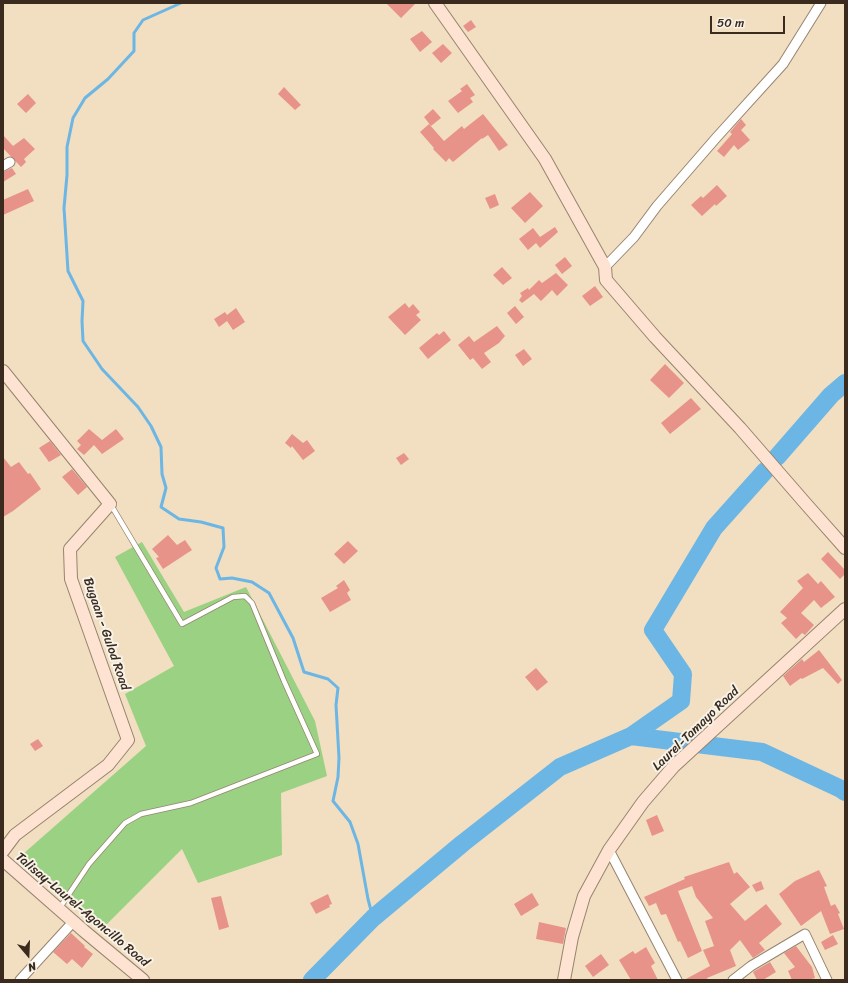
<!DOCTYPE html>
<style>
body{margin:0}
#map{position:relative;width:848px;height:983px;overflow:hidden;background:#f2dec0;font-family:Sriracha,sans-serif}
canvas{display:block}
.frame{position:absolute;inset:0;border:4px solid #3b2a1e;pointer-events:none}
.north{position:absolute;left:8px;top:935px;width:40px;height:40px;-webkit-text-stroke:3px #f7f3e8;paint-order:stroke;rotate:161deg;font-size:11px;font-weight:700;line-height:16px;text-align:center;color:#3b2a1e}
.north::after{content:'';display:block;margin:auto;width:14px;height:18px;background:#3b2a1e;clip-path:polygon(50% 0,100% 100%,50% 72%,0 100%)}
.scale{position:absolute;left:710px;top:16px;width:75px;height:18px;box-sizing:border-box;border:2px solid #3b2a1e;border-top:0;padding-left:5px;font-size:12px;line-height:14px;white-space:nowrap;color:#3b2a1e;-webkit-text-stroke:3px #f7f3e8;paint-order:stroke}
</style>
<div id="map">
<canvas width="848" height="983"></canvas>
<div class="frame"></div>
<div class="north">N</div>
<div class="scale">50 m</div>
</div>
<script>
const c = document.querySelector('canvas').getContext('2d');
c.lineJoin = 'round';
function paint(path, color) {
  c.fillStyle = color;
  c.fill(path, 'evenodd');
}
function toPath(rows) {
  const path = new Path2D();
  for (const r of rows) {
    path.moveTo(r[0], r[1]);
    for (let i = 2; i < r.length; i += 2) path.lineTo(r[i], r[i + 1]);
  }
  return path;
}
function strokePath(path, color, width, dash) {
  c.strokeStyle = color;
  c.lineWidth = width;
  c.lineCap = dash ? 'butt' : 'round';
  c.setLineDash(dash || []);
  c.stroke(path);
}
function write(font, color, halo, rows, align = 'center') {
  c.font = font + ' Sriracha,sans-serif';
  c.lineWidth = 4;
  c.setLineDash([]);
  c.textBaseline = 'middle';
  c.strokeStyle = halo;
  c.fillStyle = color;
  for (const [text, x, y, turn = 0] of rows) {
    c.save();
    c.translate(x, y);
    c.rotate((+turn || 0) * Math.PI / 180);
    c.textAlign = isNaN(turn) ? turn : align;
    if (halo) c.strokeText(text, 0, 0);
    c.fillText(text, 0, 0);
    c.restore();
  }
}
paint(toPath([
 [142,542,184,612,246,587,315,721,327,776,281,793,282,855,198,883,182,849,104,927,23,854,146,746,125,694,174,666,115,557]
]), '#9ad183');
strokePath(toPath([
 [181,3,143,20,134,33,134,51,108,79,85,98,73,118,67,147,67,175,64,208,68,271,83,301,82,321,83,341,102,369,138,407,151,426,161,447,162,474,166,488,161,507,179,519,201,522,223,528,224,547,216,568,220,579,232,578,252,582,269,593,293,638,304,672,328,679,338,688,336,705,339,758,338,777,333,801,350,822,358,844,368,899,373,918]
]), '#6bb6e4', 3);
strokePath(toPath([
 [777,457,831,395,845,383],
 [631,736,681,701,683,674,653,630,714,528,765,471],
 [312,980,373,918,463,843,560,767,631,736,762,752,841,789,845,792]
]), '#6bb6e4', 18);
paint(toPath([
 [386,3,416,3,401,18],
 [471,20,476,27,468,32,463,26],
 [422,31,432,42,420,52,410,39],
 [443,44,452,53,441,63,432,53],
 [467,84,475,95,470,98,473,102,458,113,448,101,462,91,460,89],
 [284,87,301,105,295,110,278,94],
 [28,94,36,103,26,113,17,104],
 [433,109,441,118,431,126,424,117],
 [483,114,508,145,499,151,488,135,482,139,482,138,453,162,449,158,446,162,433,149,434,148,420,132,429,124,444,141,462,126,464,129],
 [741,119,746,125,741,130,750,140,738,150,734,145,724,157,717,151,732,134,730,132],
 [3,135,13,146,24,138,35,149,24,159,26,162,21,167,3,148],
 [12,168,16,174,3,182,3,172],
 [717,185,727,196,716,206,715,204,702,216,691,205,701,196,703,198],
 [28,189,34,201,3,215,3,200],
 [530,192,543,206,525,223,511,208],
 [495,194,499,205,490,209,485,198],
 [555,227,558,232,540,248,536,243,528,250,519,239,533,228,540,237],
 [565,257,572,266,562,274,555,265],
 [502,267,512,278,503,285,493,275],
 [556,273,568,285,557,296,552,290,541,301,534,294,522,303,519,300,522,296,520,293,528,288,529,290,539,280,542,283],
 [595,286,603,297,590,306,582,296],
 [405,303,409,308,413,304,420,312,416,315,421,320,405,335,388,317],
 [515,306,524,317,516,324,507,313],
 [236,308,245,322,233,330,227,321,219,327,214,319,225,312,227,315],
 [497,326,505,336,499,343,484,353,491,362,482,369,473,358,470,360,458,345,469,336,474,342],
 [444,331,451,340,428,359,419,348,437,333,439,335],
 [524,349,532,359,523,366,515,355],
 [665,364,684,383,669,398,650,380],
 [691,398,701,409,670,434,661,423],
 [89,429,102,440,116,429,124,439,102,454,94,445,84,455,77,449,81,445,77,441],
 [292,434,303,443,307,440,315,451,303,460,292,446,291,448,285,443],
 [50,441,61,455,49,462,39,448],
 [404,453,409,459,401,465,396,458],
 [3,457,11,467,19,462,28,474,30,473,41,489,13,511,3,517],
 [72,469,87,487,78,495,62,477],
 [168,535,177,545,185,540,192,550,163,569,156,558,159,557,152,549],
 [348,541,358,551,344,564,334,554],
 [828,552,845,570,845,574,840,579,821,559],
 [808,573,818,584,821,581,835,597,821,608,814,600,801,613,814,625,805,635,802,633,796,639,781,623,787,618,780,612,803,588,797,581],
 [344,580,350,590,347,593,351,600,330,612,321,598,338,588,336,586],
 [819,650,842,680,838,684,823,668,802,679,801,678,790,686,783,676,802,659,804,662],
 [536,668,548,682,537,691,525,677],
 [38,739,43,746,35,751,30,744],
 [657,815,664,831,652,836,646,820],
 [729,862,734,874,737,872,750,887,730,904,745,921,766,904,782,924,759,943,765,950,753,958,740,940,730,950,736,966,707,978,708,980,684,980,710,966,703,950,714,946,705,921,713,918,696,897,692,886,678,891,702,951,688,958,680,941,678,942,666,914,661,915,656,903,649,906,644,897,685,879,684,877],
 [819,870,827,886,824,887,831,906,835,904,840,913,838,914,844,929,830,934,821,911,801,926,779,894,795,881],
 [761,881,764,889,756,892,752,885],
 [532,893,539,905,521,916,514,904],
 [328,894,332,904,329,905,330,907,316,914,310,903],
 [221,896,229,927,219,930,211,898],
 [539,922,566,928,563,944,536,939],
 [71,933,85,946,84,947,93,954,82,968,72,959,67,964,53,952],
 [833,935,838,944,825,950,821,942],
 [796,946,812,967,815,978,808,980,792,980,788,971,795,967,784,953],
 [646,947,655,963,651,966,658,980,631,980,619,960,633,951,635,954],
 [601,954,609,965,593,977,585,966],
 [770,962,776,972,763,980,757,980,753,972]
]), '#e8938a');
const lane = toPath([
 [59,909,89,864,125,823,141,814,191,803,317,754,284,681,252,603,245,596,233,597,182,624,111,505]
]);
const street = toPath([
 [3,166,10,162],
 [605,267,634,237,657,206,716,138,783,64,821,3],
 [609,850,677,980],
 [20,980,73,922],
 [733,980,751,966,805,934,827,980]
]);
const secondary = toPath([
 [435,3,545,159,605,267,606,280,655,337,740,428,806,504,845,548],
 [3,371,110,504,70,549,71,579,128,740,108,765,15,835,3,851],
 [3,860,84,931,143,980],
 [564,980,572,937,584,896,609,850,643,802,674,766,845,609]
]);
strokePath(lane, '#96846f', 6);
strokePath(street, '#96846f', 11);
strokePath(secondary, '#96846f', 14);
strokePath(lane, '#fff', 4.5);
strokePath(street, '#fff', 9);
strokePath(secondary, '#fee3d2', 12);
write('13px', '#3b2a1e', '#f7f3e8', [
 ["Bugaan - Gulod Road",106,634,71],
 ["Laurel-Tamayo Road",696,729,-44],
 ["Talisay-Laurel-Agoncillo Road",82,910,40]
]);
</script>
